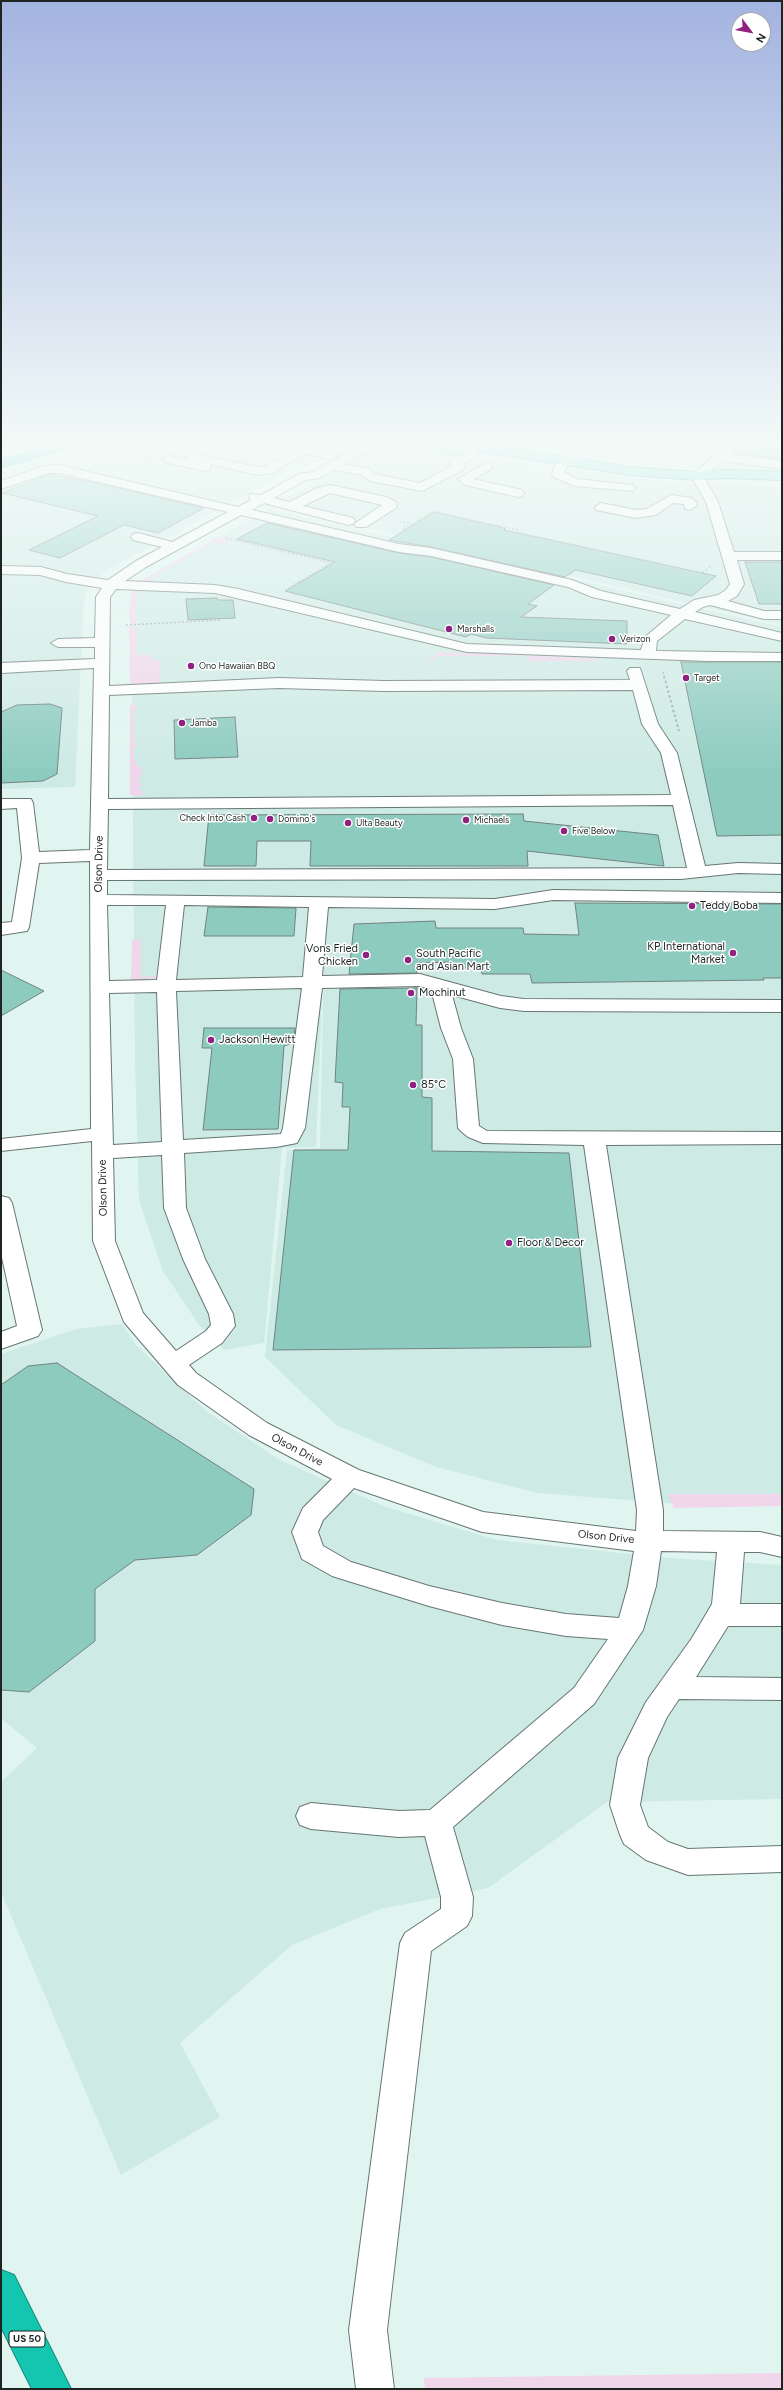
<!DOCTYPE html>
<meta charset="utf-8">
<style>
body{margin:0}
#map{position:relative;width:783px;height:2390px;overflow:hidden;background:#e1f5f0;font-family:Figtree,sans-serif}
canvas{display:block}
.frame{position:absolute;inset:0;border:2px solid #1d2422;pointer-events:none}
.north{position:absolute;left:731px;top:12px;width:40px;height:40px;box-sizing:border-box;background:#fff;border:1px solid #a5a7a7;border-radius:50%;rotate:122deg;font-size:11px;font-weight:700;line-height:16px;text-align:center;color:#1d2422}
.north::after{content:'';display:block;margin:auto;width:14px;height:18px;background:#912181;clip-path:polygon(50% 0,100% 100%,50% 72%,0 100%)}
</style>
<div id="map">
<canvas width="783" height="2390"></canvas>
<div class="frame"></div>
<div class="north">N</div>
</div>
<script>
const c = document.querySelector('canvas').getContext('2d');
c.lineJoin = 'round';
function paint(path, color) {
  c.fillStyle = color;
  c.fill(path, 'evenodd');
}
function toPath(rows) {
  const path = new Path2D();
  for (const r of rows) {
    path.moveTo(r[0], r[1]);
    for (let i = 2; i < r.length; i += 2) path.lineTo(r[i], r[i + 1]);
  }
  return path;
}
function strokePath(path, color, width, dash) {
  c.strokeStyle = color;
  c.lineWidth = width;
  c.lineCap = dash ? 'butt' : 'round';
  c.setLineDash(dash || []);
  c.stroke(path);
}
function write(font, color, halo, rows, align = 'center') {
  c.font = font + ' Figtree,sans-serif';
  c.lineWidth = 3;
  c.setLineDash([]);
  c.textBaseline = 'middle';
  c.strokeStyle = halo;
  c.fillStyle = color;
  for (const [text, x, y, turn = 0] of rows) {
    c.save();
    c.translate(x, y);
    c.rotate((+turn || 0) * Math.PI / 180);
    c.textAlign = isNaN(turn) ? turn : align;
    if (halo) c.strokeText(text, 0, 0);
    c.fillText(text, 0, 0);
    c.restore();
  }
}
paint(toPath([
 [110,442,331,442,336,446,104,572,88,589,84,597,75,787,1,789,1,472],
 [477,442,782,442,782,471,668,467],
 [385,446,663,481,782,487,782,625,267,505,286,498,378,448],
 [269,509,782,627,782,1503,678,1504,538,1493,436,1467,336,1425,265,1357,287,1150,320,1148,324,955,316,1147,282,1148,264,1343,224,1350,199,1325,163,1271,139,1200,135,1060,131,595,145,578],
 [122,1324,136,1345,206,1411,280,1460,386,1507,497,1540,669,1558,782,1565,782,1799,607,1802,488,1888,380,1909,292,1945,180,2043,220,2117,121,2175,1,1892,1,1782,37,1748,1,1718,1,1354,76,1329]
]), '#ceeae4');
paint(toPath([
 [218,537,231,540,224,544,214,542,150,579,156,582,141,581],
 [132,590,139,590,136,593,136,624,130,624,129,608],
 [129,626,136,626,137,655,151,655,152,660,160,660,160,686,130,686],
 [441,652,514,655,518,656,435,656,434,661,428,660,438,653],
 [522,656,523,655,596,659,596,661,529,661,529,656],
 [130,705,136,705,136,710,133,711,134,741,137,745,134,746,134,760,136,760,136,766,140,766,142,776,139,776,139,783,142,783,139,789,142,790,142,796,130,795],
 [132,940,141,940,141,975,138,977,157,976,157,978,131,980],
 [668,1494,782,1494,782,1506,674,1508],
 [782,2373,782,2389,425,2389,424,2378]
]), '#f1d5ea');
const building = toPath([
 [744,442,782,442,782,459,733,453,744,442],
 [49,474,95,483,204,508,158,533,124,525,60,558,29,550,98,516,2,493,49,474],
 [434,512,500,527,506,529,504,530,716,576,692,596,576,570,565,577,431,547,389,540,434,512],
 [267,523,399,553,431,557,554,585,528,604,537,606,521,617,627,621,627,644,487,638,471,634,466,637,285,591,335,562,237,539,267,523],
 [745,562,782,562,782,604,759,604,745,562],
 [217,598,218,600,233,600,235,618,188,620,186,599,217,598],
 [681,662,782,662,782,835,717,836,681,662],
 [50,704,62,708,57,774,43,781,1,783,1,712,17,705,50,704],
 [235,717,238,757,175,759,174,720,235,717],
 [523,814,524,821,658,835,664,866,527,851,528,866,310,866,311,841,257,841,256,866,204,866,209,815,523,814],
 [575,903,782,904,782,978,763,978,764,980,532,983,530,974,482,974,481,968,452,968,452,962,417,963,417,973,349,974,354,924,435,921,436,928,523,928,524,934,579,935,575,903],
 [208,907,296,908,294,936,204,936,208,907],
 [1,970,44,991,1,1016,1,970],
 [417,988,416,1025,422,1025,422,1097,432,1098,432,1151,569,1153,591,1347,273,1350,294,1150,348,1150,350,1107,342,1107,343,1083,335,1082,340,989,417,988],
 [204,1028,295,1028,293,1043,284,1046,278,1129,203,1130,212,1048,202,1048,204,1028],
 [57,1363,254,1489,251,1515,197,1555,135,1560,95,1589,95,1641,29,1692,1,1690,1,1385,28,1366,57,1363]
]);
paint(building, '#8dcbbf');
strokePath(building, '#72837f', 1);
const minor = toPath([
 [206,442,222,442,198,455,257,467,265,467,292,451,258,445,256,442,281,442,332,451,338,455,332,459,305,454,272,473,257,475,209,464,211,467,209,470,205,471,164,462,162,459,168,455,188,460,184,454,186,451,206,442],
 [364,442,377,442,370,451,344,464,370,469,374,474,420,483,452,466,449,461,451,458,461,456,473,449,479,453,469,462,463,463,465,467,463,470,422,491,370,481,362,475,334,470,320,478,306,480,274,498,290,502,317,488,330,485,386,497,396,502,397,505,396,508,366,527,356,527,354,524,382,505,330,493,303,506,353,518,355,521,353,524,348,525,264,503,252,510,399,544,431,548,572,580,601,591,680,609,694,600,718,595,726,590,730,584,706,502,691,476,730,442,743,442,730,454,782,461,782,469,722,461,704,477,718,502,734,552,782,552,782,560,737,560,744,584,737,596,728,601,764,611,782,611,782,619,764,619,710,605,703,607,695,612,782,633,782,641,685,619,657,641,656,651,782,653,782,661,708,661,467,652,215,593,116,589,110,597,109,686,279,678,384,681,630,680,627,671,630,668,640,668,658,724,677,753,705,866,738,863,782,864,782,874,738,873,681,879,107,880,107,895,495,899,553,890,782,893,782,903,553,900,495,909,328,907,322,976,420,974,501,996,524,999,782,1000,782,1012,524,1011,500,1008,452,995,461,1028,473,1059,479,1126,487,1131,782,1132,782,1144,606,1145,663,1510,663,1531,760,1532,782,1537,782,1557,760,1552,744,1552,740,1604,782,1604,782,1626,728,1626,696,1677,782,1678,782,1700,679,1699,667,1717,648,1758,640,1805,648,1827,668,1842,688,1849,782,1846,782,1872,688,1875,646,1860,624,1844,620,1835,610,1805,618,1758,646,1702,692,1638,712,1604,717,1552,661,1551,656,1586,643,1630,594,1704,453,1827,473,1897,472,1916,467,1926,431,1951,387,2330,394,2389,356,2389,349,2330,400,1943,405,1933,441,1909,441,1897,425,1836,399,1837,311,1829,300,1825,296,1816,300,1807,311,1803,399,1811,430,1810,574,1688,608,1639,566,1636,502,1625,429,1606,332,1576,302,1559,292,1532,303,1508,332,1479,249,1435,178,1385,124,1322,93,1241,92,1141,1,1151,1,1139,91,1129,90,861,39,863,29,927,27,931,1,935,1,923,12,922,22,858,17,808,1,809,1,799,31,799,33,803,39,852,90,850,94,668,1,673,1,663,95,659,95,647,58,647,51,643,58,639,95,638,96,597,102,588,66,582,40,575,1,574,1,566,41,567,67,574,108,580,136,561,162,547,133,540,131,537,133,534,138,533,172,542,228,512,59,473,49,473,1,489,1,481,44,466,59,465,238,507,251,500,249,497,250,494,261,495,299,474,313,472,364,442],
 [241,515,399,552,431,556,568,587,592,597,671,615,645,637,641,650,467,644,238,589,215,585,125,581,146,567,241,515],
 [279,688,384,691,633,690,642,724,661,753,671,795,108,799,109,695,279,688],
 [673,805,687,868,107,870,108,809,673,805],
 [107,905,166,905,157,980,109,981,107,905],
 [184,905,309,907,303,977,176,980,184,905],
 [419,986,431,989,441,1028,453,1059,458,1128,462,1132,468,1137,483,1143,584,1145,637,1510,636,1531,483,1512,359,1470,267,1423,196,1373,189,1365,222,1343,235,1326,233,1314,205,1259,186,1208,184,1153,276,1147,297,1143,305,1128,322,988,419,986],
 [302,988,283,1128,281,1134,183,1140,176,991,302,988],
 [157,992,162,1142,113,1145,109,993,157,992],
 [162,1155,164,1208,183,1259,209,1314,211,1325,206,1331,176,1351,143,1313,115,1241,113,1158,162,1155],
 [354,1488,482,1532,634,1551,628,1586,619,1618,566,1614,502,1603,429,1586,351,1562,323,1546,318,1532,323,1520,354,1488],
 [578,442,591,442,568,465,564,472,577,479,633,485,635,488,633,491,574,486,554,477,552,474,554,466,578,442],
 [486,463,490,464,492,467,490,470,473,479,522,490,524,493,522,496,518,497,465,485,458,479,486,463],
 [671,495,692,498,697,503,696,506,690,510,685,509,684,504,673,503,656,515,636,518,596,510,595,507,601,503,636,510,647,509,671,495],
 [1,1196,9,1198,12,1203,42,1330,38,1336,1,1349,1,1332,17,1326,1,1253,1,1196]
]);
const major = toPath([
 [391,442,439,445,437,442,466,442,630,467,697,472,726,470,782,472,782,480,726,478,697,480,630,475,463,449,462,454,458,455,397,446,391,442]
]);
const highway = toPath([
 [1,442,29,442,23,446,1,448,1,442],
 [61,442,80,442,78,445,1,468,1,460,61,442],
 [1,2270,14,2275,71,2389,32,2389,1,2327,1,2270]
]);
strokePath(minor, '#667673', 2);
strokePath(major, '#178d7e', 2);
strokePath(highway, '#178d7e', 2);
strokePath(toPath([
 [150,456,140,461,152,463],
 [399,521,412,524],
 [403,529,433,511,518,530,516,532,702,573,712,565],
 [226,538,331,563,289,588],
 [126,625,222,620],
 [663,672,664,677]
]), '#9fafab', 1.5, [2, 2]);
strokePath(toPath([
 [664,676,679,731]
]), '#9fafab', 2, [2.5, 2.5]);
paint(minor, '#fff');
paint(major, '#72dcd0');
paint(highway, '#14c5b0');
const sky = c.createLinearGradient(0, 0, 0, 777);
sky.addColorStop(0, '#a3b3e0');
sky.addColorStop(0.57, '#f2faf8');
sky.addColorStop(1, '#f2faf800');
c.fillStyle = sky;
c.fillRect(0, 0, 783, 777);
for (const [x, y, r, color] of [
 [449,629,4,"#912181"],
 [612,639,4,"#912181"],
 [191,666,4,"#912181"],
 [686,678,4,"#912181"],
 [182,723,4,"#912181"],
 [254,818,4,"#912181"],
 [270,819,4,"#912181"],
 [466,820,4,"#912181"],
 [348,823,4,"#912181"],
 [564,831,4,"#912181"],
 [692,906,4,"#912181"],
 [733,953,4,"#912181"],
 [366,955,4,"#912181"],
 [408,960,4,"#912181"],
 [411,993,4,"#912181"],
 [211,1040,4,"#912181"],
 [413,1085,4,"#912181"],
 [509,1243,4,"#912181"]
]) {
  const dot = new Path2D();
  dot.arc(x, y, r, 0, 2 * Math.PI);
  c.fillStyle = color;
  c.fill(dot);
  strokePath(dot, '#fff', 1.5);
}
write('9px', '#1d2422', '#fff', [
 ["Marshalls",457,629],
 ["Verizon",620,639],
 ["Ono Hawaiian BBQ",199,666],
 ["Target",694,678],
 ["Jamba",190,723],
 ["Check Into Cash",246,818,"right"],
 ["Domino's",278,819],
 ["Michaels",474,820],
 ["Ulta Beauty",356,823],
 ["Five Below",572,831]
], 'left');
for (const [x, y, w] of [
 [27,2339,36]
]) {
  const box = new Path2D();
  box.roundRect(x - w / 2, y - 8, w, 16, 3);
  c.fillStyle = '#fff';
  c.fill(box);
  strokePath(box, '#1d2422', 1);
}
write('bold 10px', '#1d2422', null, [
 ["US 50",27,2339]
]);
write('11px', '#1d2422', '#fff', [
 ["Olson Drive",99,864,-89],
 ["Olson Drive",103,1188,-91],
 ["Olson Drive",297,1450,28],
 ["Olson Drive",606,1537,6]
]);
write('11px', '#1d2422', '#fff', [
 ["Teddy Boba",700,906],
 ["KP International",725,947,"right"],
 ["Market",725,960,"right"],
 ["Vons Fried",358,949,"right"],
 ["Chicken",358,962,"right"],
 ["South Pacific",416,954],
 ["and Asian Mart",416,967],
 ["Mochinut",419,993],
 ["Jackson Hewitt",219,1040],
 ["85°C",421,1085],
 ["Floor & Decor",517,1243]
], 'left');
</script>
